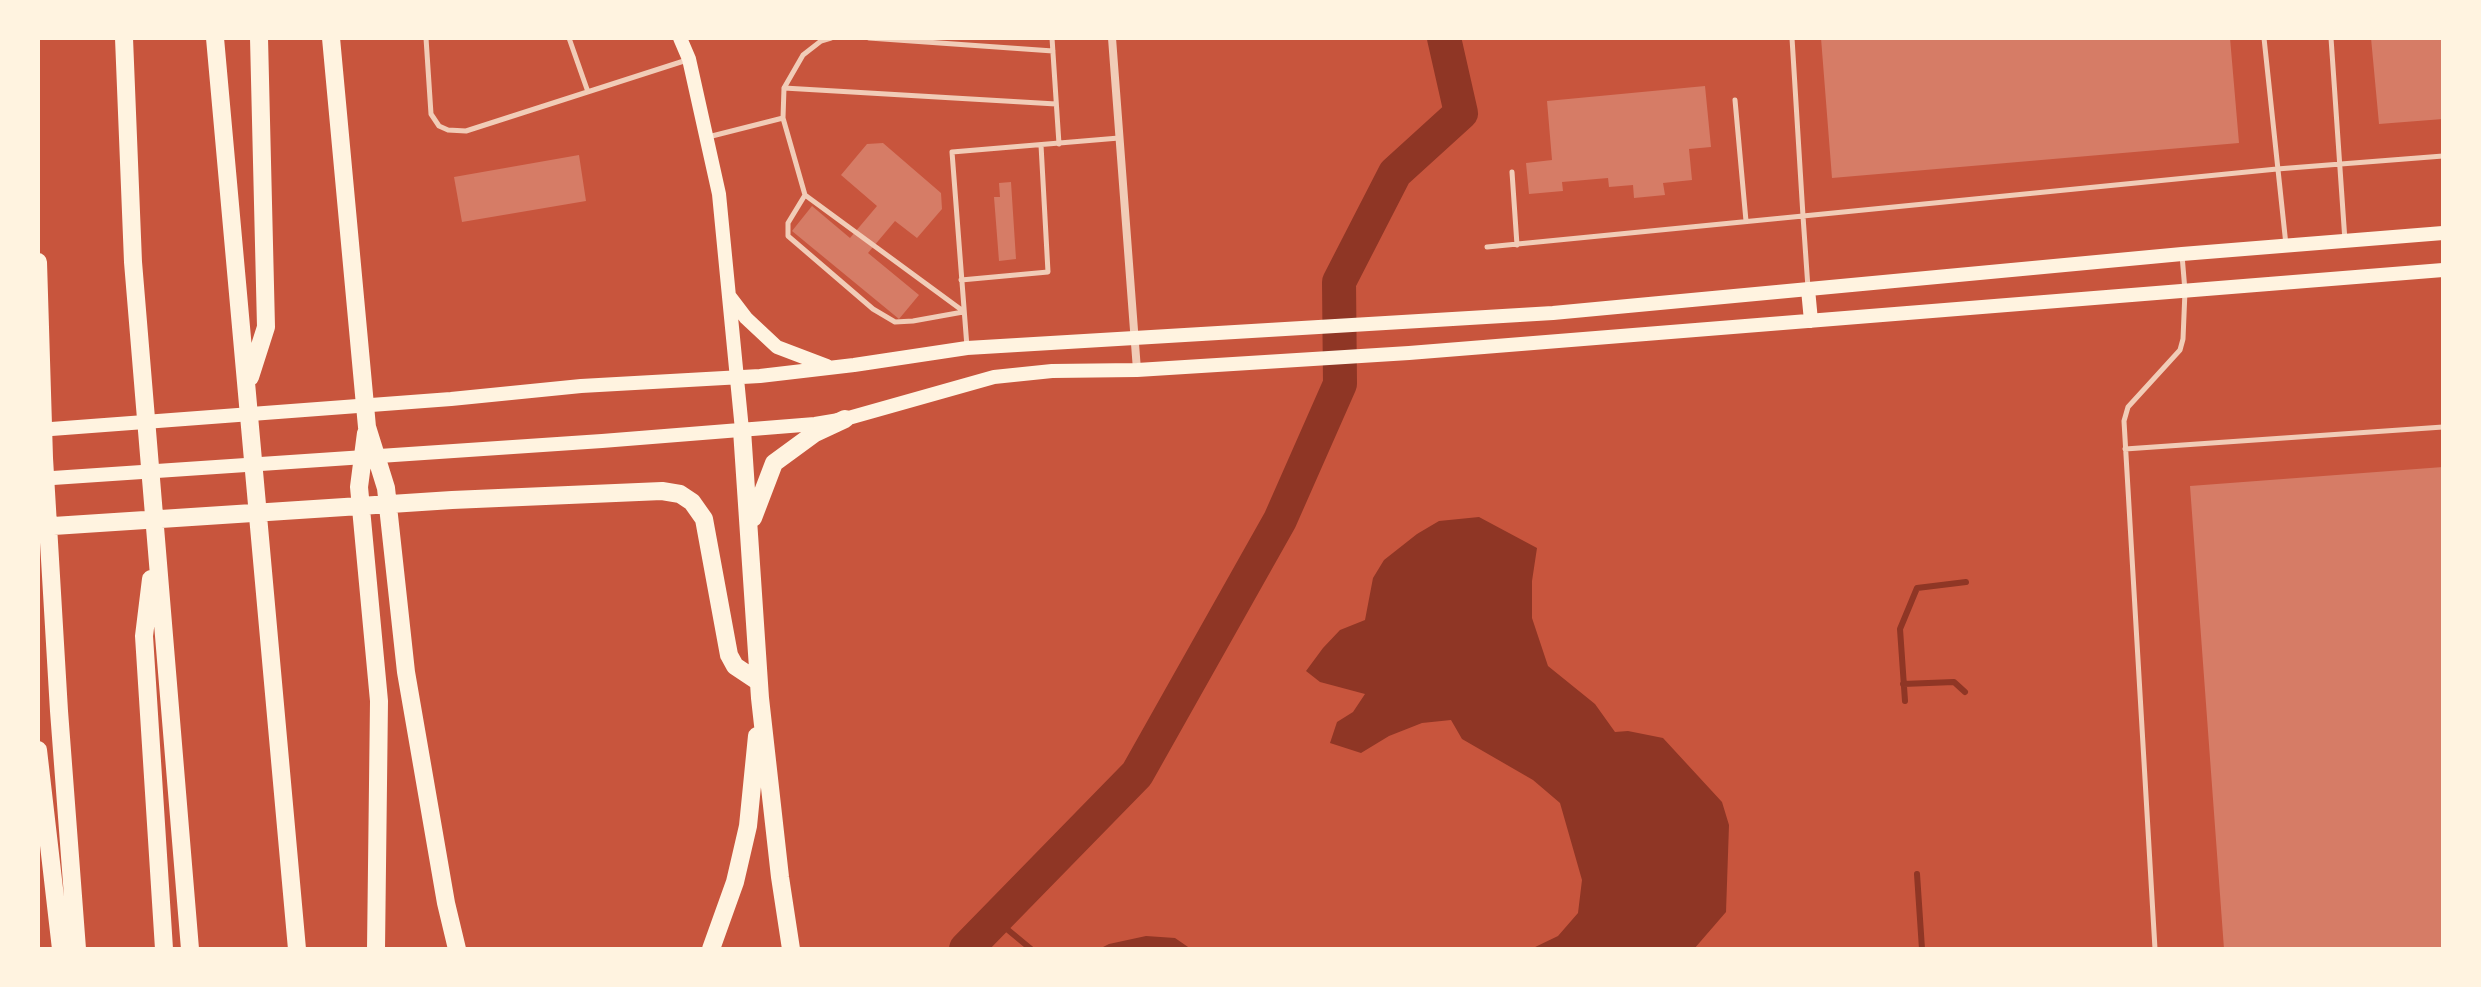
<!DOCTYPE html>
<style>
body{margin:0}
#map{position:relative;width:2481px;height:987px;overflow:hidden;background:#c8553d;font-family:Quicksand,sans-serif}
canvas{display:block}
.frame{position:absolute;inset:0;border:40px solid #fff3e0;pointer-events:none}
</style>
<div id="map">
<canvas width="2481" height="987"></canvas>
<div class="frame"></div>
</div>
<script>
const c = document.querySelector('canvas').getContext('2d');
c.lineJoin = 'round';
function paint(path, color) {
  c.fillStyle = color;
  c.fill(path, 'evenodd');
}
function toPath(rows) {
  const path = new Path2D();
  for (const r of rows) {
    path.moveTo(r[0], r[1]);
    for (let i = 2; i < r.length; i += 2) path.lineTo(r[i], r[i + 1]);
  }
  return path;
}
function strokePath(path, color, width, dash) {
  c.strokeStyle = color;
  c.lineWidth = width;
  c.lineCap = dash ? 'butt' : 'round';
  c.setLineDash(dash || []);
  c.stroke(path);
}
paint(toPath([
 [1479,517,1537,548,1532,581,1532,618,1548,666,1595,704,1615,732,1628,731,1663,738,1722,802,1729,825,1726,912,1694,949,1531,949,1558,936,1578,913,1582,880,1560,803,1533,780,1462,739,1451,720,1422,723,1389,736,1361,753,1330,743,1337,722,1353,712,1365,694,1320,682,1306,671,1323,648,1340,630,1365,620,1373,578,1384,560,1417,534,1439,521],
 [1146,936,1175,938,1191,949,1099,949,1109,944]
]), '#8f3625');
strokePath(toPath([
 [1903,684,1954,682,1965,692],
 [1905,701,1900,629,1917,588,1966,582],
 [1917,874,1922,949],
 [996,920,1031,949]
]), '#8f3625', 6);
strokePath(toPath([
 [966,949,1137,774,1280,520,1340,384,1339,282,1395,173,1461,113,1444,38]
]), '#8f3625', 34);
paint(toPath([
 [1821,38,2230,38,2239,143,1832,178],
 [2371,38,2443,38,2443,119,2379,124],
 [1705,86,1711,147,1689,149,1692,180,1663,183,1665,195,1634,198,1633,185,1609,187,1608,178,1562,182,1563,191,1529,194,1526,163,1552,160,1547,101],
 [883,143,941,193,942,209,917,238,895,221,868,253,919,295,899,319,792,231,812,206,850,238,877,206,841,175,867,144],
 [579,155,586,201,462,222,454,177],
 [1011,182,1016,259,999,261,994,197,1000,197,999,183],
 [2443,467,2443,949,2224,949,2190,486]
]), '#d67c66');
strokePath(toPath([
 [426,38,431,114,439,126,448,130,466,131,687,60],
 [569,38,588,92],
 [831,38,821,41,803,55,784,88,1056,104],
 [869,38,1053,51],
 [1052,38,1059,144],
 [1792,38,1803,216,2277,169,2443,156],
 [2264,38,2286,245],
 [2331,38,2345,241],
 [1735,100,1746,221],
 [783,118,784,88],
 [708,137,783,118,805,195,788,223,788,236,873,309,895,322,913,321,963,312],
 [1512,172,1517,245],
 [805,195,963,311],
 [1487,247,1803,216,1808,288],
 [961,280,1048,272,1041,145],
 [967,347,952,152,1119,138],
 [2125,449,2443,427],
 [2155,949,2124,421,2128,407,2180,350,2183,339,2185,291,2182,255]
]), '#f1ccb7', 5);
strokePath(toPath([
 [1112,38,1137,370]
]), '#f1ccb7', 8);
strokePath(toPath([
 [680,38,689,59,719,194,742,430],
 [1808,289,1811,321],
 [730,297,746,318,777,347,827,366],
 [38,430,451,399,581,386,760,376,854,365,967,348,1553,313,2182,254,2443,233],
 [38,479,602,441,815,424,845,419,994,377,1052,371,1137,370,1409,353,2443,270]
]), '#fff3e0', 14);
strokePath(toPath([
 [124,38,133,262,190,949],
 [215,38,297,949],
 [331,38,367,427,386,488,406,672,446,903,457,949],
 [38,262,44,458,59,711,77,949],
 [250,377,266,327,259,38],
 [742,430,760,698,780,877,791,949],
 [366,433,359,487,379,701,376,949],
 [753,518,774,463,815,433,845,419],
 [38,527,452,500,662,491,680,494,692,502,704,519,729,655,735,666,759,682],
 [151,579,144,636,164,949],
 [38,750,61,949],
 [711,949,735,882,748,826,757,736]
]), '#fff3e0', 18);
</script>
